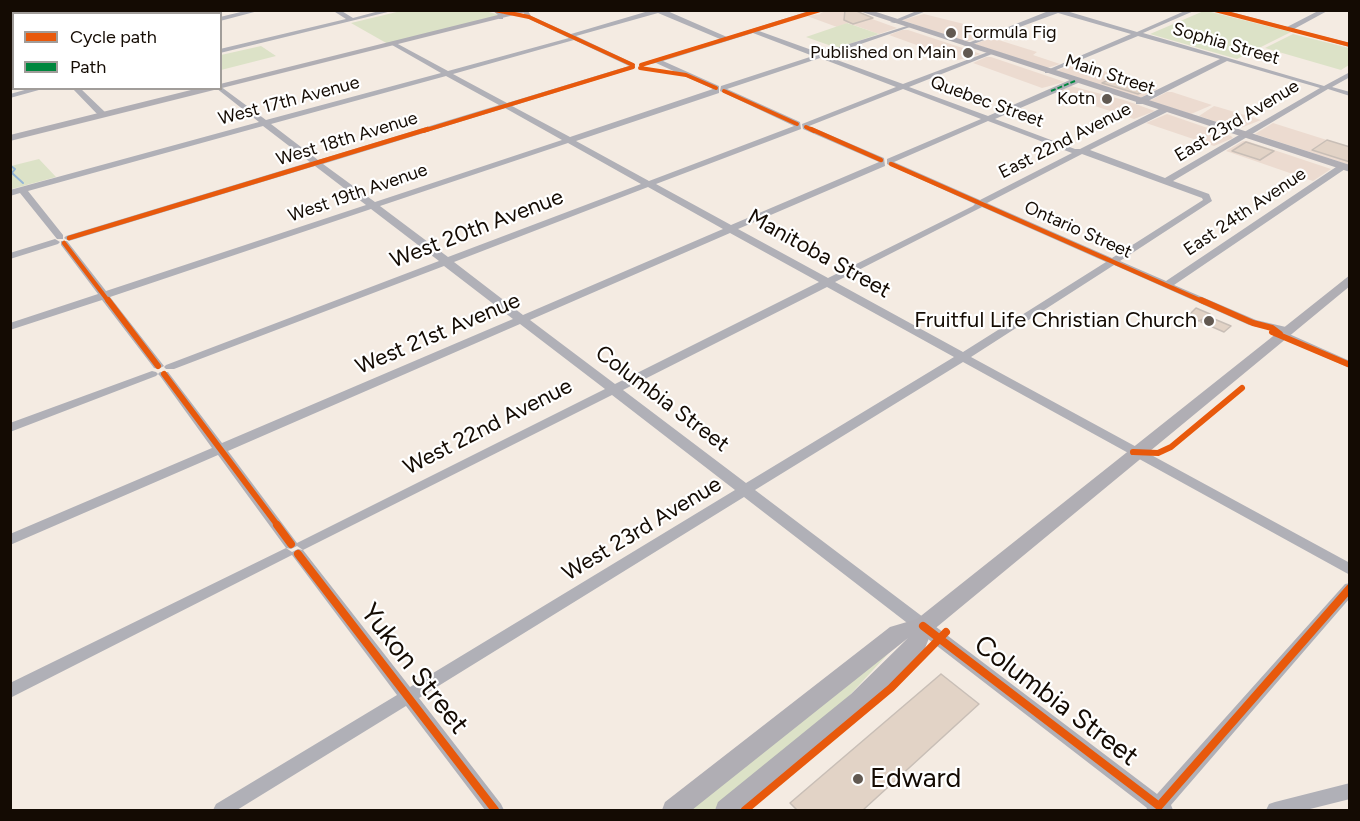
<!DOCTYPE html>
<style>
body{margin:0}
#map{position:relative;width:1360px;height:821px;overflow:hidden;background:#f4ebe2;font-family:Figtree,sans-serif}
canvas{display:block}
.frame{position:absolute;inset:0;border:12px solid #140b03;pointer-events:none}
.legend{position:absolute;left:12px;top:12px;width:210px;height:78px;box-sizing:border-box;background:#fff;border:2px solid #a19d9a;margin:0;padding:8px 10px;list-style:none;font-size:18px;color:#140b03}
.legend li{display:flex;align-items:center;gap:12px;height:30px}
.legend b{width:30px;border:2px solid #a19d9a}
</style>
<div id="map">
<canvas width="1360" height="821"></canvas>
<div class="frame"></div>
<ul class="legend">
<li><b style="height:8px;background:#e8590c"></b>Cycle path</li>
<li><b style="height:8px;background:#00873e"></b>Path</li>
</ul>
</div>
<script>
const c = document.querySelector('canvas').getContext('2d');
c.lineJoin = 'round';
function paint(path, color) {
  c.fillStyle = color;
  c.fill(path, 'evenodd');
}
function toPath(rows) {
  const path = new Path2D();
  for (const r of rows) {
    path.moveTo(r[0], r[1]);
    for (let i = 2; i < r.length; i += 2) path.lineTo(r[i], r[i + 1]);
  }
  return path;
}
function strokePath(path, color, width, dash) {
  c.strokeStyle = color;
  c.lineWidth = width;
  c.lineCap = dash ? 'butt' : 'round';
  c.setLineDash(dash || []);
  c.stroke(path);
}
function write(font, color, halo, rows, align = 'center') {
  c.font = font + ' Figtree,sans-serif';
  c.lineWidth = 4.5;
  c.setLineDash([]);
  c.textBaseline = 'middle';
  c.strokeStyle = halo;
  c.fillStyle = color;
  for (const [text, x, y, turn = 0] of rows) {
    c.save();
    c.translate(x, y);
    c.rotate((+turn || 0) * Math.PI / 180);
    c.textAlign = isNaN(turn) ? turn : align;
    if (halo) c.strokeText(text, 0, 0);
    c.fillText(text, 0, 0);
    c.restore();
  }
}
paint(toPath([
 [827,11,850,11,897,28,879,34,848,23,837,27,807,16,821,14,820,13],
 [924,14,960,23,993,33,965,42,902,20],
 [902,30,908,30,981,54,958,60,889,35],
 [992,38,1037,52,1033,55,1060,64,1047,68,974,44],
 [986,57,991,57,1065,82,1042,88,973,63],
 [1075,63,1156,86,1157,89,1140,98,1056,71],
 [1071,86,1124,100,1155,111,1134,119,1059,94,1058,91],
 [1167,92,1172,92,1212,105,1191,114,1149,101],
 [1214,106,1218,107,1261,120,1238,129,1199,116],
 [1167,114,1231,136,1233,138,1214,146,1146,123],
 [1273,123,1349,147,1349,165,1255,134],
 [1243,141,1247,141,1331,169,1313,181,1226,151]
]), '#ecdbd0');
paint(toPath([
 [405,10,485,11,500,15,388,44,351,23],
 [1206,10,1207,11,1291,32,1237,59,1150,34],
 [847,23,879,34,837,48,806,37],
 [1293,34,1349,48,1349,65,1341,70,1265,48],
 [261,46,276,56,221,70,221,55],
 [39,159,56,177,12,189,11,166],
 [899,642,835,711,714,810,688,810]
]), '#dce2c7');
strokePath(toPath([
 [11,166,15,169,12,173,23,183]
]), '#95b6d7', 2);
const building = toPath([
 [845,10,854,10,873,18,853,24,844,20,845,10],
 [1113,78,1118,78,1150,89,1138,94,1102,83,1113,78],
 [1327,140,1350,147,1350,162,1312,150,1327,140],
 [1246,142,1274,151,1260,160,1232,151,1246,142],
 [1196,308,1210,314,1207,316,1231,326,1224,332,1201,322,1203,319,1199,321,1188,316,1196,308],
 [941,674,979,704,863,810,797,810,790,803,941,674]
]);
paint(building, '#e2d3c6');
strokePath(building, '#c8beb6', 1.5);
paint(toPath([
 [118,10,129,10,121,14,118,13,118,10],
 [249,10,262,10,220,21,220,17,249,10],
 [332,10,340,10,353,18,383,10,396,10,220,53,220,49,346,19,332,10],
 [492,10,503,13,503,19,499,19,498,15,492,10],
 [525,10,528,11,531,16,571,34,652,10,665,10,727,37,812,10,823,10,759,31,820,53,910,25,910,27,826,56,903,84,988,52,992,52,992,54,909,87,988,116,1072,79,1078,79,1078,83,995,119,1075,149,1080,149,1161,108,1167,108,1167,112,1090,150,1165,178,1320,88,1227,61,1142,104,1136,104,1136,100,1220,59,1138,36,1049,73,1045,73,1045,71,1131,34,1058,13,968,46,963,45,1051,10,1063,10,1137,32,1187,10,1196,10,1143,33,1324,86,1350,72,1350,77,1332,87,1350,92,1350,96,1328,89,1173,181,1209,194,1212,201,1120,261,1166,281,1339,165,1345,165,1345,169,1174,285,1256,320,1290,328,1291,330,1287,333,1350,361,1350,368,1276,336,1275,334,1277,331,1249,325,1114,265,971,357,1350,563,1350,575,963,362,755,490,1157,794,1345,584,1350,583,1350,598,1171,805,1173,810,1146,810,1147,808,744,497,419,698,501,804,504,810,485,810,406,706,237,810,213,810,216,804,397,695,292,555,10,698,10,683,286,548,292,552,298,549,303,550,410,687,735,490,612,395,303,550,297,546,291,549,286,548,218,455,10,545,10,534,212,448,160,376,158,374,160,372,168,372,222,443,513,319,444,266,174,369,166,369,164,367,166,365,439,261,371,209,110,297,164,366,158,369,154,368,102,300,10,330,10,323,98,294,61,245,61,241,67,241,106,291,366,205,315,166,72,240,69,241,64,238,66,236,310,162,263,126,28,191,63,235,63,239,57,239,20,193,10,196,10,190,259,122,216,88,220,88,220,86,266,120,441,73,392,45,392,43,396,43,448,71,569,38,527,18,523,12,525,10],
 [658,13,720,39,639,64,639,66,656,63,713,89,570,137,512,106,635,68,635,64,576,36,658,13],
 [753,33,813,56,721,86,720,91,794,126,649,181,576,141,719,93,719,86,663,61,753,33],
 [574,40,629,66,507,103,453,74,574,40],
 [820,58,896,87,802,124,803,129,879,162,731,225,656,184,801,129,800,122,727,89,820,58],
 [446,76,499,105,318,160,271,124,446,76],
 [903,89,981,119,887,159,887,164,975,204,973,206,828,278,738,229,885,166,884,158,809,126,903,89],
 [505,108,562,140,375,202,323,164,505,108],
 [988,121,1072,153,980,200,894,162,988,121],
 [568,143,641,184,448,257,380,206,568,143],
 [1082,154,1202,198,1203,200,1112,258,987,203,1082,154],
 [648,187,723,229,523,315,454,262,648,187],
 [982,207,1106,262,963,352,835,282,982,207],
 [730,233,819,282,615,384,530,320,730,233],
 [827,287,954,357,746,483,623,390,827,287],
 [520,324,605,389,297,543,228,451,520,324],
 [919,10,929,10,895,23,890,22,919,10],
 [1212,10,1224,10,1287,27,1320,10,1329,10,1294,29,1350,43,1350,47,1212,10],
 [10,23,14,25,14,30,10,28,10,23],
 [10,58,14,58,14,62,10,62,10,58],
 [32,88,46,88,10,98,10,94,32,88],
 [72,88,80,88,106,113,106,117,100,117,72,88],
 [55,239,60,242,58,244,10,259,10,253,55,239],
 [152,371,156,372,158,374,156,376,10,432,10,423,152,371],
 [1350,783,1350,799,1306,810,1266,810,1269,804,1275,802,1350,783]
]), '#b0b0b7');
paint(toPath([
 [518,10,534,10,10,141,10,135,199,88,220,88,220,84,518,10],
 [856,10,870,10,1350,165,1350,172,856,10],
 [1350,275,1350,286,932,631,923,653,867,708,745,810,715,810,718,802,851,694,908,638,692,810,662,810,665,802,890,627,917,619,1350,275]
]), '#b0aeb4');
strokePath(toPath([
 [1051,91,1075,81]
]), '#00873e', 2, [5, 2]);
strokePath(toPath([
 [495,10,529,17,633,65],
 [1215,10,1350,45],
 [641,65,820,10],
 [640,68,686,75,716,88],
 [724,91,797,124],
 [806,127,814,131],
 [423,131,633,67]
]), '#e8590c', 4);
strokePath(toPath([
 [811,129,881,160],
 [891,164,1204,302],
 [69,238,428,129],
 [64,243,109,302]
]), '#e8590c', 4.5);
strokePath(toPath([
 [108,300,158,366],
 [1201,300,1253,323,1272,328,1280,334],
 [1272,332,1350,365],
 [164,374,278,526],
 [1133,452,1158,453,1171,447,1242,388]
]), '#e8590c', 6);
strokePath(toPath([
 [277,525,291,544],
 [298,554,495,810],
 [923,626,1159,806,1350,588],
 [745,810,891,688,946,632]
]), '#e8590c', 8);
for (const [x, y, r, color] of [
 [951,33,6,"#625951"],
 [968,53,6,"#625951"],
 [1107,99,6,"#625951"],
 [1209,321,6,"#625951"],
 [858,779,6,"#625951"]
]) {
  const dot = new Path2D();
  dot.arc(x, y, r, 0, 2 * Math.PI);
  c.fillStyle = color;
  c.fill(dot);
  strokePath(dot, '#fff', 2);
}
write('18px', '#140b03', '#fff', [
 ["Formula Fig",963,33,"left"],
 ["Published on Main",956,53],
 ["Kotn",1095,99]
], 'right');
write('18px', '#140b03', '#fff', [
 ["Sophia Street",1226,44,16],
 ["Main Street",1110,75,18],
 ["West 17th Avenue",289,101,-15],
 ["Quebec Street",987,102,20],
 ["East 23rd Avenue",1237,121,-31],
 ["West 18th Avenue",347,139,-17],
 ["East 22nd Avenue",1065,141,-27],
 ["West 19th Avenue",358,193,-19],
 ["East 24th Avenue",1245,212,-34],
 ["Ontario Street",1078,230,24]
]);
write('22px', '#140b03', '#fff', [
 ["West 20th Avenue",477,229,-21],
 ["Manitoba Street",819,254,29],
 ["West 21st Avenue",438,334,-23],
 ["Columbia Street",662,399,37],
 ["West 22nd Avenue",488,427,-27],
 ["West 23rd Avenue",642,529,-31]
]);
write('22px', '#140b03', '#fff', [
 ["Fruitful Life Christian Church",1197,321]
], 'right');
write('27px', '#140b03', '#fff', [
 ["Yukon Street",414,669,52],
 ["Columbia Street",1056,701,37]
]);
write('27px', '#140b03', '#fff', [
 ["Edward",870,779]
], 'left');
</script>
